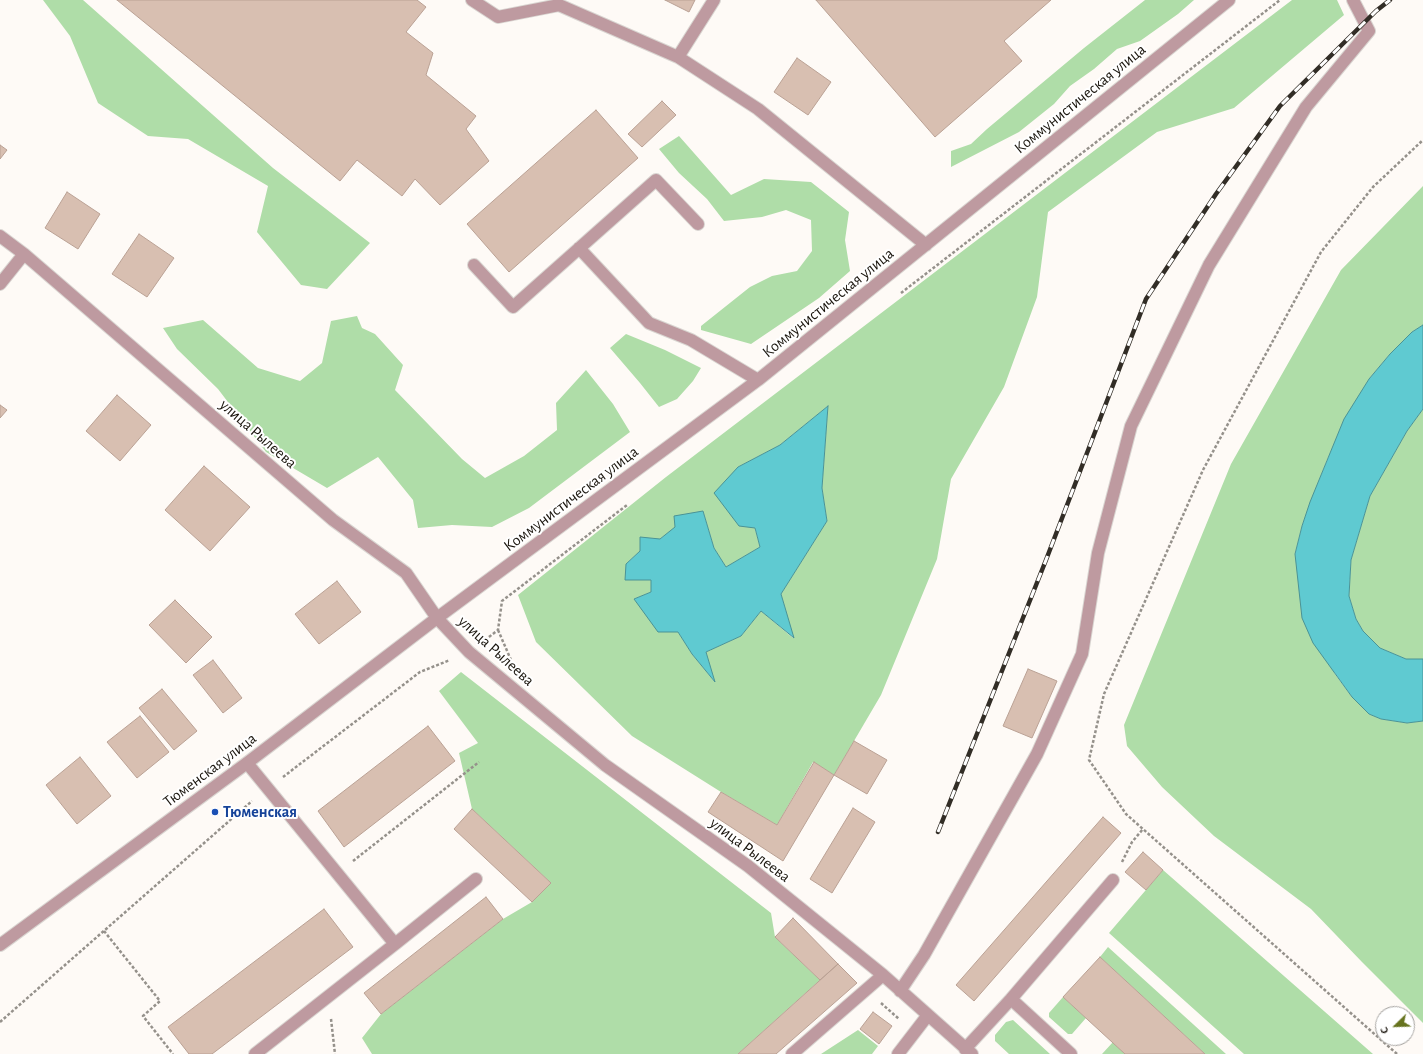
<!DOCTYPE html>
<meta charset="utf-8">
<style>
body{margin:0}
#map{position:relative;width:1423px;height:1054px;overflow:hidden;background:#fefaf6;font-family:"Alegreya Sans",sans-serif}
canvas{display:block}
.north{position:absolute;left:1375px;top:1006px;width:40px;height:40px;box-sizing:border-box;background:#fff;border:1px solid #a3a19e;border-radius:50%;rotate:247deg;font-size:11px;font-weight:700;line-height:16px;text-align:center;color:#19140c}
.north::after{content:'';display:block;margin:auto;width:14px;height:18px;background:#66731e;clip-path:polygon(50% 0,100% 100%,50% 72%,0 100%)}
</style>
<div id="map">
<canvas width="1423" height="1054"></canvas>
<div class="north">С</div>
</div>
<script>
const c = document.querySelector('canvas').getContext('2d');
c.lineJoin = 'round';
function paint(path, color) {
  c.fillStyle = color;
  c.fill(path, 'evenodd');
}
function toPath(rows) {
  const path = new Path2D();
  for (const r of rows) {
    path.moveTo(r[0], r[1]);
    for (let i = 2; i < r.length; i += 2) path.lineTo(r[i], r[i + 1]);
  }
  return path;
}
function strokePath(path, color, width, dash) {
  c.strokeStyle = color;
  c.lineWidth = width;
  c.lineCap = dash ? 'butt' : 'round';
  c.setLineDash(dash || []);
  c.stroke(path);
}
function write(font, color, halo, rows, align = 'center') {
  c.font = font + ' "Alegreya Sans",sans-serif';
  c.lineWidth = 4;
  c.setLineDash([]);
  c.textBaseline = 'middle';
  c.strokeStyle = halo;
  c.fillStyle = color;
  for (const [text, x, y, turn = 0] of rows) {
    c.save();
    c.translate(x, y);
    c.rotate((+turn || 0) * Math.PI / 180);
    c.textAlign = isNaN(turn) ? turn : align;
    if (halo) c.strokeText(text, 0, 0);
    c.fillText(text, 0, 0);
    c.restore();
  }
}
paint(toPath([
 [43,0,83,0,273,168,370,243,327,289,301,285,257,232,268,186,188,139,148,136,98,103,70,36],
 [1145,0,1194,0,1178,14,1140,41,1117,49,1094,69,1070,86,1054,104,1019,132,951,167,951,151,971,144,987,129,1084,48],
 [1292,0,1337,0,1344,15,1234,108,1157,132,1048,212,1037,297,1004,387,951,479,937,559,881,695,834,775,813,762,777,825,721,792,632,736,536,642,518,595,666,477],
 [828,406,822,488,827,521,781,594,793,638,761,611,741,636,706,652,714,681,692,654,678,632,634,599,651,592,651,580,626,580,626,564,640,551,660,539,676,527,703,511,714,548,726,567,760,547,738,467,780,445],
 [679,136,731,195,764,179,811,182,849,212,845,240,850,271,819,298,751,344,701,330,701,326,750,287,772,276,797,271,812,251,811,220,786,210,762,217,724,221,707,199,679,173,659,149],
 [1423,186,1423,325,1412,332,1390,354,1369,379,1327,460,1302,526,1295,554,1335,674,1352,697,1369,714,1381,719,1407,723,1423,721,1423,1023,1362,962,1311,909,1214,836,1162,787,1127,746,1124,725,1231,464,1341,270],
 [357,316,362,328,375,334,403,365,395,390,462,459,485,478,524,456,557,430,556,403,586,370,613,404,630,432,529,508,492,527,452,525,418,528,413,500,378,457,327,488,266,452,218,389,177,349,163,328,203,320,258,368,300,381,322,363,331,321],
 [626,334,665,350,701,368,693,381,677,399,659,407,640,383,610,348],
 [1423,409,1423,659,1406,659,1380,648,1363,631,1356,619,1349,596,1351,560,1370,496,1407,431],
 [461,672,771,913,775,937,820,980,738,1054,372,1054,362,1038,381,1014,503,919,532,902,551,883,472,809,459,753,478,743,439,691],
 [1163,870,1373,1054,1244,1054,1109,933],
 [1108,947,1226,1054,1205,1054,1100,957],
 [1063,997,1086,1018,1072,1034,1068,1034,1049,1017,1049,1013],
 [1013,1020,1050,1054,1009,1054,995,1041,995,1035,1006,1022],
 [858,1030,878,1046,872,1054,821,1054],
 [1113,1042,1125,1054,1102,1054]
]), '#afdda8');
const water = toPath([
 [1423,325,1423,409,1407,431,1370,496,1351,560,1349,596,1356,619,1363,631,1380,648,1406,659,1423,659,1423,721,1407,723,1381,719,1369,714,1352,697,1313,643,1302,618,1295,554,1302,526,1310,502,1344,419,1369,379,1390,354,1412,332,1423,325],
 [828,406,822,488,827,521,781,594,794,638,761,611,741,636,706,652,715,682,692,654,678,632,658,632,634,599,651,592,651,580,625,580,626,564,640,551,640,537,660,539,675,527,674,516,703,511,714,548,726,567,760,547,755,528,739,526,714,493,738,467,780,445,828,406]
]);
paint(water, '#5fcad1');
strokePath(water, '#4a9396', 1);
const building = toPath([
 [117,0,417,0,426,7,406,32,433,53,426,75,476,116,466,129,489,161,440,205,415,179,402,196,357,160,340,181,117,0],
 [665,0,695,0,689,12,665,0],
 [816,0,1051,0,1004,41,1022,61,935,137,816,0],
 [797,58,831,82,808,115,774,92,797,58],
 [662,101,676,115,642,147,628,134,662,101],
 [596,110,638,158,509,272,467,224,596,110],
 [0,145,7,150,0,159,0,145],
 [67,192,100,214,78,249,45,228,67,192],
 [139,234,174,258,147,297,112,274,139,234],
 [117,395,151,425,120,461,86,431,117,395],
 [0,405,7,410,0,418,0,405],
 [204,466,250,507,210,551,165,510,204,466],
 [337,581,361,612,319,644,295,614,337,581],
 [175,600,212,637,186,663,149,625,175,600],
 [213,660,242,698,223,713,193,675,213,660],
 [1028,669,1057,681,1032,738,1003,726,1028,669],
 [162,689,197,731,174,750,139,708,162,689],
 [140,716,169,752,137,778,107,742,140,716],
 [428,726,455,761,344,847,318,811,428,726],
 [854,741,887,760,867,794,834,775,854,741],
 [80,757,111,796,77,824,46,785,80,757],
 [814,762,834,775,783,861,708,812,721,792,777,825,814,762],
 [853,808,875,822,832,893,810,879,853,808],
 [472,809,551,883,532,902,454,829,472,809],
 [1103,817,1121,833,974,1001,956,985,1103,817],
 [1143,852,1163,870,1146,890,1125,872,1143,852],
 [486,897,503,919,381,1014,364,993,486,897],
 [324,909,353,947,212,1054,189,1054,168,1027,324,909],
 [793,918,838,964,820,980,775,937,793,918],
 [1100,957,1205,1054,1125,1054,1063,997,1100,957],
 [838,964,857,983,776,1054,738,1054,838,964],
 [873,1012,892,1026,879,1044,860,1029,873,1012]
]);
paint(building, '#d8bfb1');
strokePath(building, '#baa194', 1);
const minor = toPath([
 [472,0,498,17,559,5,678,57,758,109,926,245],
 [678,57,714,0],
 [0,236,24,254,333,520,406,573,437,618,469,652,605,765,748,866,883,975,972,1054],
 [579,248,649,323,691,340,758,380],
 [474,265,513,307,656,180,698,224],
 [0,284,24,254],
 [247,763,395,944,255,1054],
 [395,944,476,879],
 [0,945,247,763,437,618,758,380,1229,0],
 [900,991,924,955,1037,754,1082,654,1098,553,1131,426,1209,265,1306,107,1369,31,1353,0],
 [1011,999,1071,1054],
 [965,1049,1011,999,1113,880],
 [792,1054,883,975],
 [898,1054,928,1015]
]);
strokePath(minor, '#d9d5d1', 14);
strokePath(toPath([
 [901,293,1280,0],
 [498,630,511,660],
 [485,640,498,630,502,601,627,505],
 [283,777,420,672,450,660],
 [353,861,479,762],
 [1122,862,1132,842,1143,829],
 [104,931,160,1001,143,1016,173,1054],
 [881,1003,899,1019],
 [331,1019,335,1054],
 [0,1022,252,801],
 [1397,1054,1126,814,1089,760,1104,694,1203,470,1321,252,1373,187,1423,140]
]), '#95918b', 2.5, [3, 2]);
strokePath(minor, '#be9aa0', 12);
const rail = toPath([
 [938,832,1046,560,1146,299,1216,194,1280,106,1376,11,1390,0]
]);
strokePath(rail, '#322d26', 4.5);
strokePath(rail, '#fff', 3, [9]);
for (const [x, y, r, color] of [
 [215,812,4,"#1a4fb4"]
]) {
  const dot = new Path2D();
  dot.arc(x, y, r, 0, 2 * Math.PI);
  c.fillStyle = color;
  c.fill(dot);
  strokePath(dot, '#fff', 1.5);
}
write('16px', '#19140c', '#fff', [
 ["Коммунистическая улица",1080,99,-39],
 ["Коммунистическая улица",828,303,-39],
 ["улица Рылеева",258,434,41],
 ["Коммунистическая улица",571,499,-37],
 ["улица Рылеева",496,651,42],
 ["Тюменская улица",210,770,-37],
 ["улица Рылеева",750,850,37]
]);
write('bold 16px', '#164399', '#fff', [
 ["Тюменская",223,812]
], 'left');
</script>
